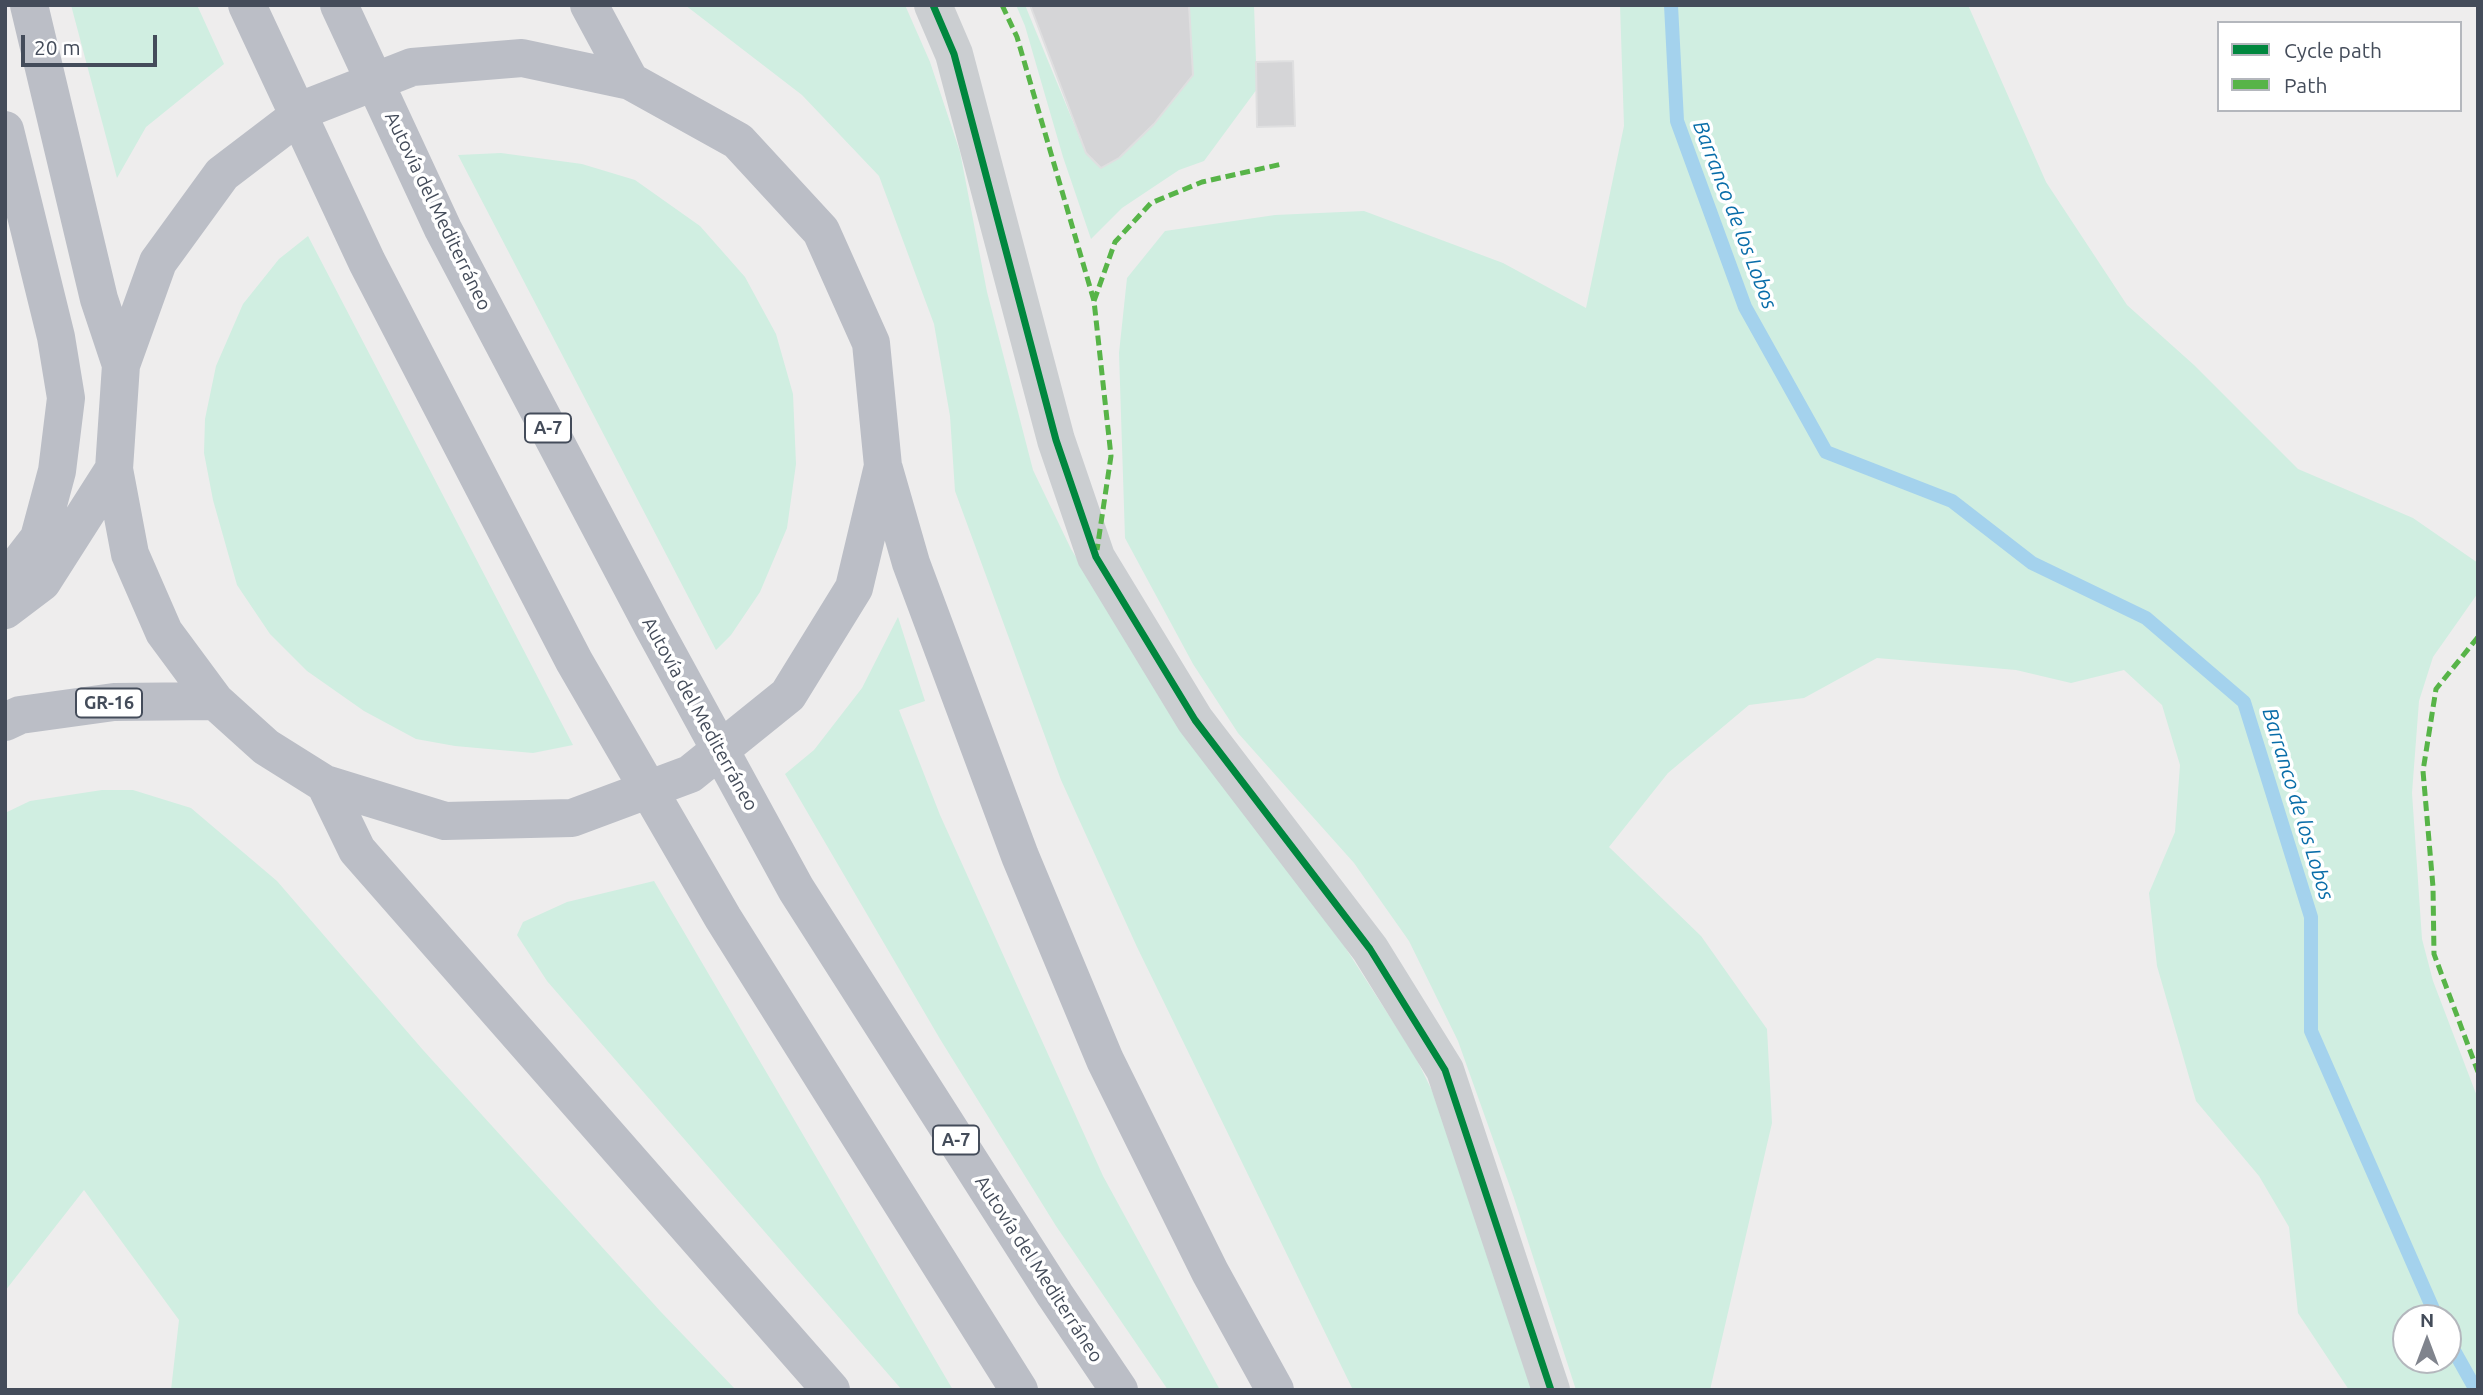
<!DOCTYPE html>
<meta charset="utf-8">
<style>
body{margin:0}
#map{position:relative;width:2483px;height:1395px;overflow:hidden;background:#eeeded;font-family:Ubuntu,sans-serif}
canvas{display:block}
.frame{position:absolute;inset:0;border:7px solid #444c5a;pointer-events:none}
.legend{position:absolute;left:2217px;top:21px;width:245px;height:91px;box-sizing:border-box;background:#fff;border:2px solid #b4b7bd;margin:0;padding:9px 12px;list-style:none;font-size:21px;color:#444c5a}
.legend li{display:flex;align-items:center;gap:14px;height:35px}
.legend b{width:35px;border:2px solid #b4b7bd}
.north{position:absolute;left:2392px;top:1304px;width:70px;height:70px;box-sizing:border-box;background:#fff;border:2px solid #b4b7bd;border-radius:50%;rotate:0deg;font-size:19px;font-weight:700;line-height:28px;text-align:center;color:#444c5a}
.north::after{content:'';display:block;margin:auto;width:24px;height:32px;background:#80848d;clip-path:polygon(50% 0,100% 100%,50% 72%,0 100%)}
.scale{position:absolute;left:21px;top:35px;width:136px;height:32px;box-sizing:border-box;border:4px solid #444c5a;border-top:0;padding-left:9px;font-size:21px;line-height:24px;white-space:nowrap;color:#444c5a;-webkit-text-stroke:5px #fff;paint-order:stroke}
</style>
<div id="map">
<canvas width="2483" height="1395"></canvas>
<div class="frame"></div>
<ul class="legend">
<li><b style="height:9px;background:#00873e"></b>Cycle path</li>
<li><b style="height:9px;background:#57b448"></b>Path</li>
</ul>
<div class="north">N</div>
<div class="scale">20 m</div>
</div>
<script>
const c = document.querySelector('canvas').getContext('2d');
c.lineJoin = 'round';
function paint(path, color) {
  c.fillStyle = color;
  c.fill(path, 'evenodd');
}
function toPath(rows) {
  const path = new Path2D();
  for (const r of rows) {
    path.moveTo(r[0], r[1]);
    for (let i = 2; i < r.length; i += 2) path.lineTo(r[i], r[i + 1]);
  }
  return path;
}
function strokePath(path, color, width, dash) {
  c.strokeStyle = color;
  c.lineWidth = width;
  c.lineCap = dash ? 'butt' : 'round';
  c.setLineDash(dash || []);
  c.stroke(path);
}
function write(font, color, halo, rows, align = 'center') {
  c.font = font + ' Ubuntu,sans-serif';
  c.lineWidth = 7;
  c.setLineDash([]);
  c.textBaseline = 'middle';
  c.strokeStyle = halo;
  c.fillStyle = color;
  for (const [text, x, y, turn = 0] of rows) {
    c.save();
    c.translate(x, y);
    c.rotate((+turn || 0) * Math.PI / 180);
    c.textAlign = isNaN(turn) ? turn : align;
    if (halo) c.strokeText(text, 0, 0);
    c.fillText(text, 0, 0);
    c.restore();
  }
}
paint(toPath([
 [71,5,197,5,224,64,146,127,117,178],
 [685,5,905,5,930,62,960,152,987,292,1033,470,1071,549,1180,724,1343,944,1415,1056,1445,1117,1534,1390,1353,1390,1137,947,1061,780,955,491,950,416,934,324,879,176,802,95],
 [1016,5,1025,5,1086,153,1101,168,1119,158,1154,124,1193,75,1189,5,1254,5,1257,89,1204,161,1179,170,1122,208,1091,239,1063,157,1025,26],
 [1620,5,1968,5,2046,182,2127,305,2194,365,2298,469,2413,518,2478,563,2478,593,2433,657,2419,701,2412,793,2422,939,2433,981,2478,1099,2478,1390,2349,1390,2298,1313,2289,1227,2259,1176,2196,1101,2157,966,2149,893,2175,832,2180,765,2162,705,2124,670,2071,683,2016,670,1877,658,1804,698,1749,705,1668,773,1609,847,1701,936,1767,1029,1772,1123,1710,1390,1576,1390,1514,1198,1458,1041,1409,941,1354,863,1238,733,1193,664,1125,538,1119,353,1127,278,1165,231,1275,215,1364,211,1503,263,1586,308,1624,126],
 [2406,1318,2448,1318,2448,1360,2406,1360],
 [501,153,582,164,635,180,700,226,745,277,776,334,793,394,796,464,787,528,760,592,731,635,716,650,458,155],
 [308,236,573,745,533,753,455,746,416,739,364,711,307,671,270,634,237,585,213,500,204,453,205,419,216,366,243,304,279,259],
 [898,617,925,701,899,710,940,815,1103,1176,1220,1390,1168,1390,1056,1226,940,1039,785,774,814,750,862,688],
 [102,790,133,790,191,808,277,881,423,1050,661,1312,736,1390,171,1390,179,1320,84,1190,5,1291,5,813,30,801],
 [654,881,953,1390,902,1390,547,981,517,935,523,922,567,902]
]), '#d0eee1');
strokePath(toPath([
 [1671,5,1677,121,1745,307,1826,452,1952,501,2032,563,2146,618,2244,702,2311,917,2311,1031,2437,1318],
 [2448,1340,2476,1390]
]), '#a4d2ed', 14);
const building = toPath([
 [1030,5,1189,5,1193,75,1154,124,1119,158,1101,168,1086,153,1030,5],
 [1293,61,1295,126,1257,127,1256,62,1293,61]
]);
paint(building, '#d5d5d7');
strokePath(building, '#dfdfe0', 2);
strokePath(toPath([
 [933,5,954,54,1056,440,1096,557,1195,720,1370,949,1445,1070,1551,1390]
]), '#cbced1', 38);
strokePath(toPath([
 [29,5,99,299,121,365],
 [247,5,367,262,574,661,723,918,1019,1390],
 [339,5,443,229,653,627,796,889,1055,1295,1119,1390],
 [589,5,630,81],
 [5,130,56,337,66,398,57,471,39,538,5,582],
 [884,469,911,563,1020,856,1105,1060,1210,1272,1275,1390],
 [5,610,42,582,114,469],
 [5,722,20,715,114,702,215,701,266,747,325,784,445,821,572,818,690,774,788,695,854,588,883,466,871,343,821,231,738,141,630,81,522,58,412,67,310,107,222,174,158,262,121,365,114,469,130,554,164,632,215,701],
 [325,784,357,850,831,1390]
]), '#bbbec6', 38);
strokePath(toPath([
 [1002,5,1017,37,1094,301,1111,456,1097,550],
 [1094,301,1115,242,1151,203,1202,182,1282,164],
 [2478,637,2436,689,2423,771,2433,887,2434,954,2478,1072]
]), '#57b448', 5, [10, 5]);
strokePath(toPath([
 [933,5,954,54,1056,440,1096,557,1195,720,1370,949,1445,1070,1551,1390]
]), '#00873e', 7);
for (const [x, y, w] of [
 [548,428,46],
 [109,703,66],
 [956,1140,46]
]) {
  const box = new Path2D();
  box.roundRect(x - w / 2, y - 14.5, w, 29, 5);
  c.fillStyle = '#fff';
  c.fill(box);
  strokePath(box, '#444c5a', 2);
}
write('bold 18px', '#444c5a', null, [
 ["A-7",548,428],
 ["GR-16",109,703],
 ["A-7",956,1140]
]);
write('19px', '#444c5a', '#fff', [
 ["Autovía del Mediterráneo",438,211,64],
 ["Autovía del Mediterráneo",700,714,61],
 ["Autovía del Mediterráneo",1039,1269,57]
]);
write('italic 21px', '#096da9', '#fff', [
 ["Barranco de los Lobos",1735,215,69],
 ["Barranco de los Lobos",2298,804,73]
]);
</script>
